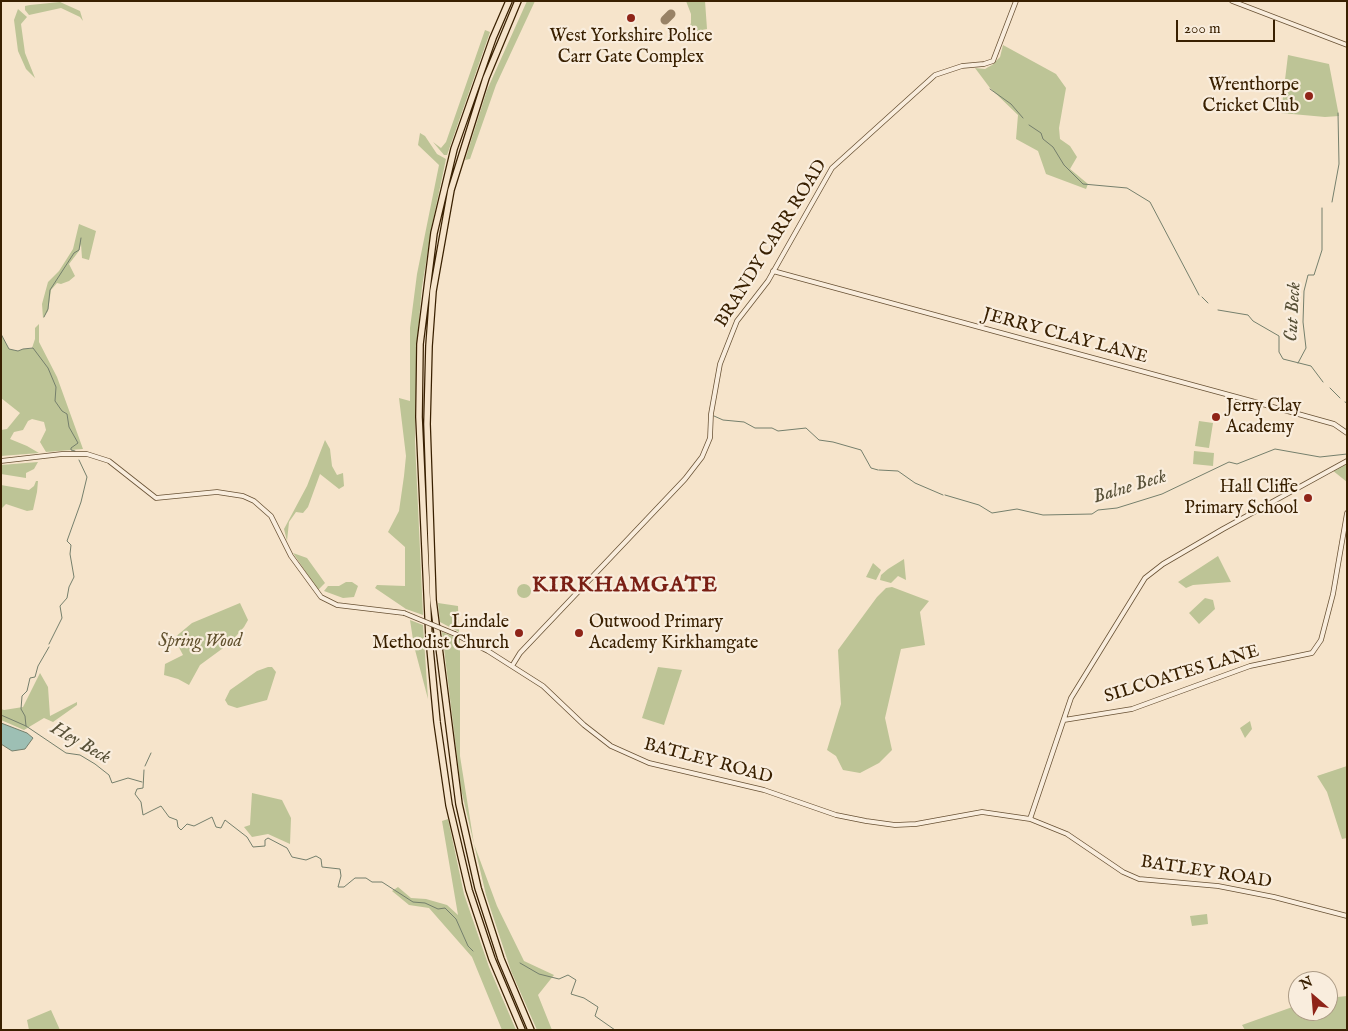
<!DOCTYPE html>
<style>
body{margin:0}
#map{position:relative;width:1348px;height:1031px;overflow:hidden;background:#f6e4cb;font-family:"IM FELL English",serif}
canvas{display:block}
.frame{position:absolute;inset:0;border:2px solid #392001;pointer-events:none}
.north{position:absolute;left:1288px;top:971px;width:50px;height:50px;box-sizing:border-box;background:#f9eddd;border:1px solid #ac9b85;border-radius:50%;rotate:333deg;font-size:14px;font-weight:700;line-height:20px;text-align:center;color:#392001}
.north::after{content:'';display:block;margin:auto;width:18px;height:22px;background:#8f2418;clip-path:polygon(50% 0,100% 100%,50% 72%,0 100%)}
.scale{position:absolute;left:1176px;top:20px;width:99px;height:22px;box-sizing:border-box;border:2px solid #392001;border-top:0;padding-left:6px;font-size:15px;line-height:18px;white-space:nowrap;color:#392001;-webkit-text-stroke:4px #f9eddd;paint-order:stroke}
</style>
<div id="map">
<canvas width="1348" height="1031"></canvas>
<div class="frame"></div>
<div class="north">N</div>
<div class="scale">200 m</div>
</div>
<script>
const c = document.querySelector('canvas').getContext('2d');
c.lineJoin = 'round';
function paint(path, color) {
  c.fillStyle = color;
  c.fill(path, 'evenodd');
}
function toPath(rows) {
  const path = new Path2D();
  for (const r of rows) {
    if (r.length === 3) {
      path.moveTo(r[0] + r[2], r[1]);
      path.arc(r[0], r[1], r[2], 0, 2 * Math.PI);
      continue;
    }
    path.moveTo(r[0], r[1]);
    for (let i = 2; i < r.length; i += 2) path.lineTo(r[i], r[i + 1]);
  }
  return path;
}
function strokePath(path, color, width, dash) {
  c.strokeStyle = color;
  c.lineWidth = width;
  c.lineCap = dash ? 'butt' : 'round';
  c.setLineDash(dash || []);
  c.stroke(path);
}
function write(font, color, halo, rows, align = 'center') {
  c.font = font + ' "IM FELL English",serif';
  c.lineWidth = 4.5;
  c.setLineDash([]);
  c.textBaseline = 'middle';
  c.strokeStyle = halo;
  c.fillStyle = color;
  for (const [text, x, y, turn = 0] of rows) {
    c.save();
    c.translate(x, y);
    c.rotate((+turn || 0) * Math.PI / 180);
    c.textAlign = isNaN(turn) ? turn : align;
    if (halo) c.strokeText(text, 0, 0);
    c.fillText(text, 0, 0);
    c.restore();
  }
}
paint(toPath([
 [527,1,535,1,496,85,470,159,465,160,487,90],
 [686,1,705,1,707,29,670,36,688,30,691,23,691,14],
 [60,2,80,11,83,21,80,17,61,8,29,15,25,10,25,6,30,5],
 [18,9,27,17,21,24,25,53,35,78,26,69,18,51,14,20],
 [485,30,490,32,447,155,444,155,433,142,441,148,446,142],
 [1003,45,1056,74,1066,88,1059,128,1060,139,1070,146,1077,157,1070,169,1088,184,1086,189,1046,174,1038,151,1016,139,1018,115,990,88,975,68,985,69,992,65,1000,57],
 [1288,55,1329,64,1339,116,1325,117,1281,113],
 [420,133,425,136,437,154,446,159,432,225,422,287,417,343,415,442,423,615,406,609,375,588,377,585,405,586,405,547,388,532,399,511,404,476,406,456,399,398,410,401,410,328,417,274,439,165,418,145],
 [79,224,96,231,89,260,82,258,81,244,79,251,69,264,75,276,69,281,61,284,57,283,51,290,48,311,43,318,42,304,48,282,59,271,73,249],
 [39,324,39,342,57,377,83,449,46,452,40,442,46,430,44,422,32,419,28,421,23,430,14,432,10,439,27,446,39,453,1,456,1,430,7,429,20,413,1,398,1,334,9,349,18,351,23,349,29,349,32,348,35,339,35,328],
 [1199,421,1213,423,1209,448,1195,446],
 [325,440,330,449,332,466,337,475,343,473,344,486,339,489,320,474,308,507,303,513,296,512,289,522,287,541,284,529,307,486],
 [1194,451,1214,453,1213,466,1193,464],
 [1347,461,1347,482,1332,470],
 [38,462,34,469,26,473,26,478,1,474,1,465],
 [36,481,38,481,37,492,33,510,27,511,6,504,1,509,1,485,29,490,34,486],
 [293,553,307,558,325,583,318,590],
 [1218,556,1231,582,1193,585,1186,588,1178,582],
 [904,559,906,580,898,576,891,583,880,580,881,575,888,569],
 [873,563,881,570,876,580,866,577],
 [346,582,352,582,358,586,354,597,343,598,324,591,328,586,339,586],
 [524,591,7],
 [892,587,929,601,920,612,925,645,901,649,885,718,892,750,879,763,860,773,843,770,836,756,827,750,841,704,838,650,877,597,886,588],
 [1205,598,1213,600,1215,609,1199,624,1189,613],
 [240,603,248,620,244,627,230,643,200,665,189,685,178,679,164,675,165,664,183,655,174,638,192,623],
 [438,603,458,606,459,632,440,622],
 [410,620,423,625,428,699,414,646],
 [442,632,460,639,460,756,474,844,497,906,524,961,554,975,538,995,552,1030,537,1030,511,971,486,895,461,789],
 [268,667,272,667,276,672,267,700,237,708,228,705,225,700,230,690,257,671],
 [658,667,682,670,664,725,642,718],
 [40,673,48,687,50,716,77,702,77,705,53,722,44,718,24,730,1,720,1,709,4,710,23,707],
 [1250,721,1252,729,1245,738,1240,728],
 [1347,766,1347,838,1342,839,1327,792,1317,776],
 [252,793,282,800,291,818,290,844,268,834,252,837,244,827,250,825],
 [448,819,464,894,489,967,516,1030,502,1030,472,957,429,908,409,905,392,891,398,887,411,898,426,899,447,905,458,915,442,821],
 [1207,914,1208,924,1192,926,1190,916],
 [1347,996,1347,1030,1245,1030,1242,1025,1298,1005,1298,1011,1328,1011,1328,998],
 [51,1010,60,1030,29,1030,27,1020]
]), '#bdc496');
const water = toPath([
 [1,723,27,733,33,738,25,749,12,751,1,744,1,723]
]);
paint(water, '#9dbfb4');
strokePath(water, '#757f6c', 1);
strokePath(toPath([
 [990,89,1011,104,1023,118],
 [1029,125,1041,133,1043,139,1053,147,1064,165,1083,184,1127,188,1150,202,1199,295],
 [1332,202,1339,164,1338,113],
 [1202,297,1208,303],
 [1218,310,1248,315,1253,321,1279,336,1279,352,1283,359,1311,366,1323,382],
 [44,317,48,309,50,290,74,253,79,250,81,238],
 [1,334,9,349,18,351,23,349,33,348,48,368,56,387,55,401,62,411,67,414,69,427,78,443,71,448,71,450,75,451],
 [1298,363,1306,348,1303,322,1304,291,1308,275,1314,275,1322,250,1322,208],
 [1330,388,1340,398],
 [1345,402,1347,403],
 [714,416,723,420,744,422,755,428,772,428,778,431,806,428,819,440,833,442,861,450,871,468,878,470],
 [879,470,898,471,915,483,943,495],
 [945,495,979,505,992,513,1017,509,1043,515,1092,514,1098,510,1117,508,1162,494,1229,462,1237,464,1275,449,1320,457,1347,454],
 [49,644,62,618,60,606,67,598,69,587,74,577,70,554,71,545,67,541,81,502,87,477,79,460],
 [1,715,26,726,66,753,80,755,95,764,109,775,112,783,128,778,142,782],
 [26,726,25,716,21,709,22,696,27,691,30,678,35,677,38,666,49,647],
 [145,766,151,753],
 [144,770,143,788,137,789,135,794,141,802,143,815,161,806,169,817,177,820,178,827,181,830,187,824,194,826,212,817,216,827,221,828,225,820,247,837,253,847,265,846,265,840,268,838,287,848,292,857,306,860,316,856,321,859,322,867,340,869,341,876,338,887,344,887,355,878,366,878,372,882,382,882,413,902,425,903,438,909,445,908,456,919,468,946,473,951],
 [520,963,539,974,559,979,568,975,576,980,571,994,584,998,598,1007,595,1016,615,1030]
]), '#757f6c', 1);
strokePath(toPath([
 [665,20,671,14]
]), '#988266', 9);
const minor = toPath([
 [1232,1,1347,45],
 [773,271,1255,402,1334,424,1347,433],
 [1,461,62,454,87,454,109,461,156,498,217,492,243,496,254,501,271,516,291,556,321,597,337,605,404,613],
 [455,634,488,651,543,686,584,725,611,746,649,763,764,790,836,815,866,821,895,825,916,824,982,812,1030,819,1067,834,1123,872,1139,879,1218,886,1274,897,1347,916],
 [512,666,520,653,685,479,702,457,710,438,711,414,720,364,733,331,737,321,768,281,832,168,935,75,962,66,984,64,993,61,1016,1],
 [1064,720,1132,709,1250,666,1312,653,1321,640,1333,594,1347,513],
 [1030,819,1071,698,1145,578,1163,564,1223,529,1347,461]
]);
const highway = toPath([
 [509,1,493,38,454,149,434,233,420,344,419,417,429,638,437,722,449,805,469,890,492,959,522,1030],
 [518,1,486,78,451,190,433,291,429,346,427,424,433,600,459,804,478,888,501,959,531,1030]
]);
strokePath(minor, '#685134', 5.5);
strokePath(highway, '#392001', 8);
strokePath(minor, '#f9eddd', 4);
strokePath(highway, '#f6e4cb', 5.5);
const minorBridge = toPath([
 [404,613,455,634]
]);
strokePath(minorBridge, '#685134', 5.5, []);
strokePath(minorBridge, '#f9eddd', 4);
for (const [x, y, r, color] of [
 [631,18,5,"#8f2418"],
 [1309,96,5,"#8f2418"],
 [1216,417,5,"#8f2418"],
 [1308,498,5,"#8f2418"],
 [519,633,5,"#8f2418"],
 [579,633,5,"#8f2418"]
]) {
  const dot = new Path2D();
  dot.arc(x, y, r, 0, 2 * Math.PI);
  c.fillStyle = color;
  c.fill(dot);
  strokePath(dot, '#f9eddd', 2);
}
write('18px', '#392001', '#f9eddd', [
 ["West Yorkshire Police",631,37,"center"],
 ["Carr Gate Complex",631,58,"center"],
 ["Wrenthorpe",1299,86],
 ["Cricket Club",1299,107],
 ["Jerry Clay",1226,407,"left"],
 ["Academy",1226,428,"left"],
 ["Hall Cliffe",1298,488],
 ["Primary School",1298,509],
 ["Lindale",509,623],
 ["Methodist Church",509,644],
 ["Outwood Primary",589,623,"left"],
 ["Academy Kirkhamgate",589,644,"left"]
], 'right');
write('18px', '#392001', '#f9eddd', [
 ["BRANDY CARR ROAD",772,244,-58],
 ["JERRY CLAY LANE",1065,337,15],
 ["SILCOATES LANE",1182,675,-17],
 ["BATLEY ROAD",708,762,15],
 ["BATLEY ROAD",1206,873,9]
]);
write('italic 18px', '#61512e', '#f9eddd', [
 ["Spring Wood",200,642]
]);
write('italic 19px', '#575037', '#f9eddd', [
 ["Cut Beck",1294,312,-87],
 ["Balne Beck",1130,488,-17],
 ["Hey Beck",80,744,30]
]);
c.letterSpacing = '1px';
write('bold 22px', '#7a1f14', '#f9eddd', [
 ["KIRKHAMGATE",625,586]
]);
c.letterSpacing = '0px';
</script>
